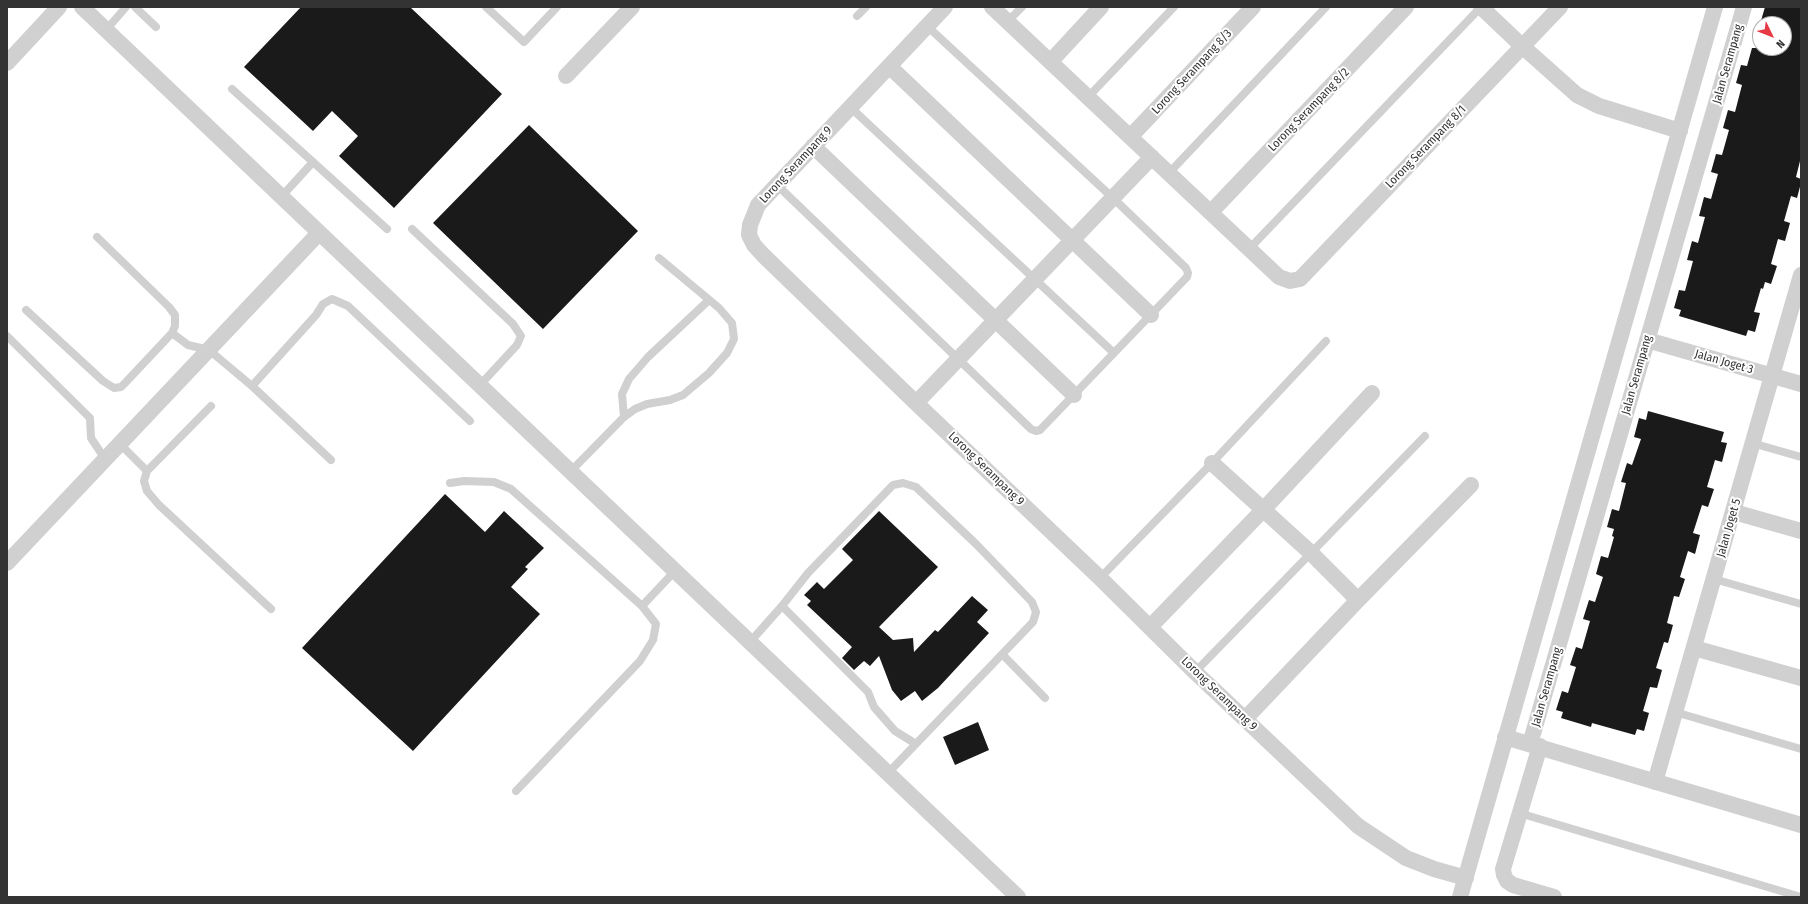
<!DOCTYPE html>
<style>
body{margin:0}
#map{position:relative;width:1808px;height:904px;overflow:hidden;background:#fff;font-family:"Fira Sans Condensed",sans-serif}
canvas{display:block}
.frame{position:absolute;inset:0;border:8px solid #333;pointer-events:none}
.north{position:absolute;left:1752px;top:16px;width:40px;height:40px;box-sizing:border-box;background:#fff;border:1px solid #adadad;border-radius:50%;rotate:133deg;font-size:11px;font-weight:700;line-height:16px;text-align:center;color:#333}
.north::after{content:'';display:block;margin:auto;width:14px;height:18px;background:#e63946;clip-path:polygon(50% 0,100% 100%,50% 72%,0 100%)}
</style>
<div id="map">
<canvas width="1808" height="904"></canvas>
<div class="frame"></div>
<div class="north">N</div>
</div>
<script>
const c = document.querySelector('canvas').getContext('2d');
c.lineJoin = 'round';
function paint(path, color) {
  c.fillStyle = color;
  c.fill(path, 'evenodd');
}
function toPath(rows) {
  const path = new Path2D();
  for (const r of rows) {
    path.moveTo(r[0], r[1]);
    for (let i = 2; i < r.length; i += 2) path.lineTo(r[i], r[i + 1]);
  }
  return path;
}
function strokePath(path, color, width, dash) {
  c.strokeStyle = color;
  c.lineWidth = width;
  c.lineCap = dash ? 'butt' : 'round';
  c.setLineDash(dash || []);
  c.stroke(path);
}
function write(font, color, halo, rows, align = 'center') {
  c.font = font + ' "Fira Sans Condensed",sans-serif';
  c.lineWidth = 4;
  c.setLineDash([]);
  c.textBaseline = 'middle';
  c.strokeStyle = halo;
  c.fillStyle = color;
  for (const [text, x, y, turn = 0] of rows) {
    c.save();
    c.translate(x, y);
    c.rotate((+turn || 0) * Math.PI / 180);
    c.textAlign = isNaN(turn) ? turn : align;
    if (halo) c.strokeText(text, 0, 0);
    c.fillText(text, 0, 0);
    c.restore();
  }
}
paint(toPath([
 [301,7,410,7,502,94,394,208,339,156,358,136,332,111,313,131,244,67],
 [1765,7,1801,7,1801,157,1796,177,1801,179,1801,183,1797,198,1791,196,1784,221,1790,223,1785,241,1778,239,1771,264,1777,266,1771,284,1765,282,1763,289,1761,288,1754,312,1760,313,1755,332,1748,330,1746,336,1679,316,1681,310,1674,308,1679,290,1685,291,1693,261,1687,260,1692,241,1698,243,1705,217,1699,216,1704,197,1711,199,1718,174,1711,172,1716,154,1722,155,1729,130,1723,128,1728,110,1735,112,1742,85,1736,83,1741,65,1747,66,1752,48,1784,48,1784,24,1760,24],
 [529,125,638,231,543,329,433,223],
 [1648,411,1724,432,1721,442,1727,443,1722,462,1715,460,1707,487,1714,489,1708,507,1702,505,1693,533,1700,535,1695,554,1688,551,1680,577,1685,579,1679,597,1674,596,1667,623,1673,625,1668,643,1664,642,1656,668,1662,670,1657,688,1650,687,1643,711,1649,713,1644,731,1637,729,1635,735,1592,723,1591,727,1561,718,1563,712,1556,710,1562,691,1568,693,1576,667,1570,665,1576,647,1582,649,1590,621,1583,619,1589,600,1595,602,1603,577,1596,574,1601,556,1608,558,1614,537,1612,536,1614,529,1607,527,1612,509,1619,511,1626,483,1621,482,1627,463,1632,465,1641,439,1634,437,1639,418,1646,420],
 [445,494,485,532,504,511,544,548,525,567,528,569,511,587,540,614,413,751,302,648],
 [879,511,938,567,879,627,893,640,913,638,914,652,935,630,938,632,972,596,988,610,977,622,989,633,938,688,922,701,915,691,901,701,892,690,879,656,870,666,864,661,854,670,842,658,852,647,807,605,811,601,804,595,817,582,824,589,853,560,842,549],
 [978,722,989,750,955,765,943,737]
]), '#1a1a1a');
strokePath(toPath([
 [135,7,156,27],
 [486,7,524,42,557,7],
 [857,16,866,7],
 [1008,21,1022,7],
 [106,30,126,7],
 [232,89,313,162],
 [1089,96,1174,7],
 [850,107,1114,353],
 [1169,173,1326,7],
 [777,185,1031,429,1036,431,1040,430,1187,277,1188,273,1186,268,1113,198,927,26],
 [282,196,313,162,387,229],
 [412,229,513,324,521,336,517,345,480,385],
 [97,237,169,307,175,315,175,326,172,333,188,345,209,350,252,386,331,460],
 [1249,249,1481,7],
 [26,310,103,381,114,388,121,387,126,382,172,333],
 [7,336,90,418,91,438,105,459],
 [252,386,316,315,323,304,332,299,348,306,470,421],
 [624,417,622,394,629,379,648,357,709,300],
 [1752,443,1801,457],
 [120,444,147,471,144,481,147,491,159,505,271,609],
 [147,471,211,406],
 [571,471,624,417,635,409,647,404,670,400,683,395,709,373,727,353,734,339,732,323,719,308,659,258],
 [450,483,464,481,494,482,511,489,642,606,675,571],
 [1100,578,1212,463,1326,341],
 [1714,579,1801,604],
 [782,606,868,692,874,707,895,731,916,744],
 [750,642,782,606,808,573,893,485,903,483,916,487,976,544,1032,602,1036,612,1033,622,888,773],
 [1002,654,1045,698],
 [1195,672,1425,436],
 [1675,712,1801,749],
 [516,791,640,661,653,640,656,624,642,606],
 [1519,813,1801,897]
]), '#d0d0d0', 8);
strokePath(toPath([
 [82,7,1018,897],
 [945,7,758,205,750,225,749,235,754,245,763,255,916,403,1100,578,1195,672,1358,826,1406,858,1434,869,1466,878],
 [992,7,1279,277,1290,281,1300,279,1560,7],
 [1481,7,1522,46,1577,95,1599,106,1680,131],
 [1051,61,1101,7],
 [7,63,59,7],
 [889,66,1151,315],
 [566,76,632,7],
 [1131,136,1253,7],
 [813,146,1074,395],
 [1211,212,1406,7],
 [1647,340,1801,384],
 [916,403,1152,157],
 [1212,463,1311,553,1358,600],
 [1734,512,1801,531],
 [7,563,319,233],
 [1150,627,1263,510,1372,393],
 [1694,648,1801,678],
 [1245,719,1358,600,1471,485],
 [1505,737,1801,825],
 [1530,744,1744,7],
 [1540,746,1503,869,1504,875,1507,881,1513,885,1554,897],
 [1655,782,1801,275],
 [1460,897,1715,7]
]), '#d0d0d0', 16);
write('12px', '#333', '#fff', [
 ["Jalan Serampang",1728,64,-74],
 ["Lorong Serampang 8/3",1192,72,-47],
 ["Lorong Serampang 8/2",1309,110,-46],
 ["Lorong Serampang 8/1",1426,147,-46],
 ["Lorong Serampang 9",796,165,-47],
 ["Jalan Joget 3",1724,362,16],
 ["Jalan Serampang",1637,375,-74],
 ["Lorong Serampang 9",986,469,44],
 ["Jalan Joget 5",1729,528,-74],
 ["Jalan Serampang",1547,687,-74],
 ["Lorong Serampang 9",1219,694,44]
]);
</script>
